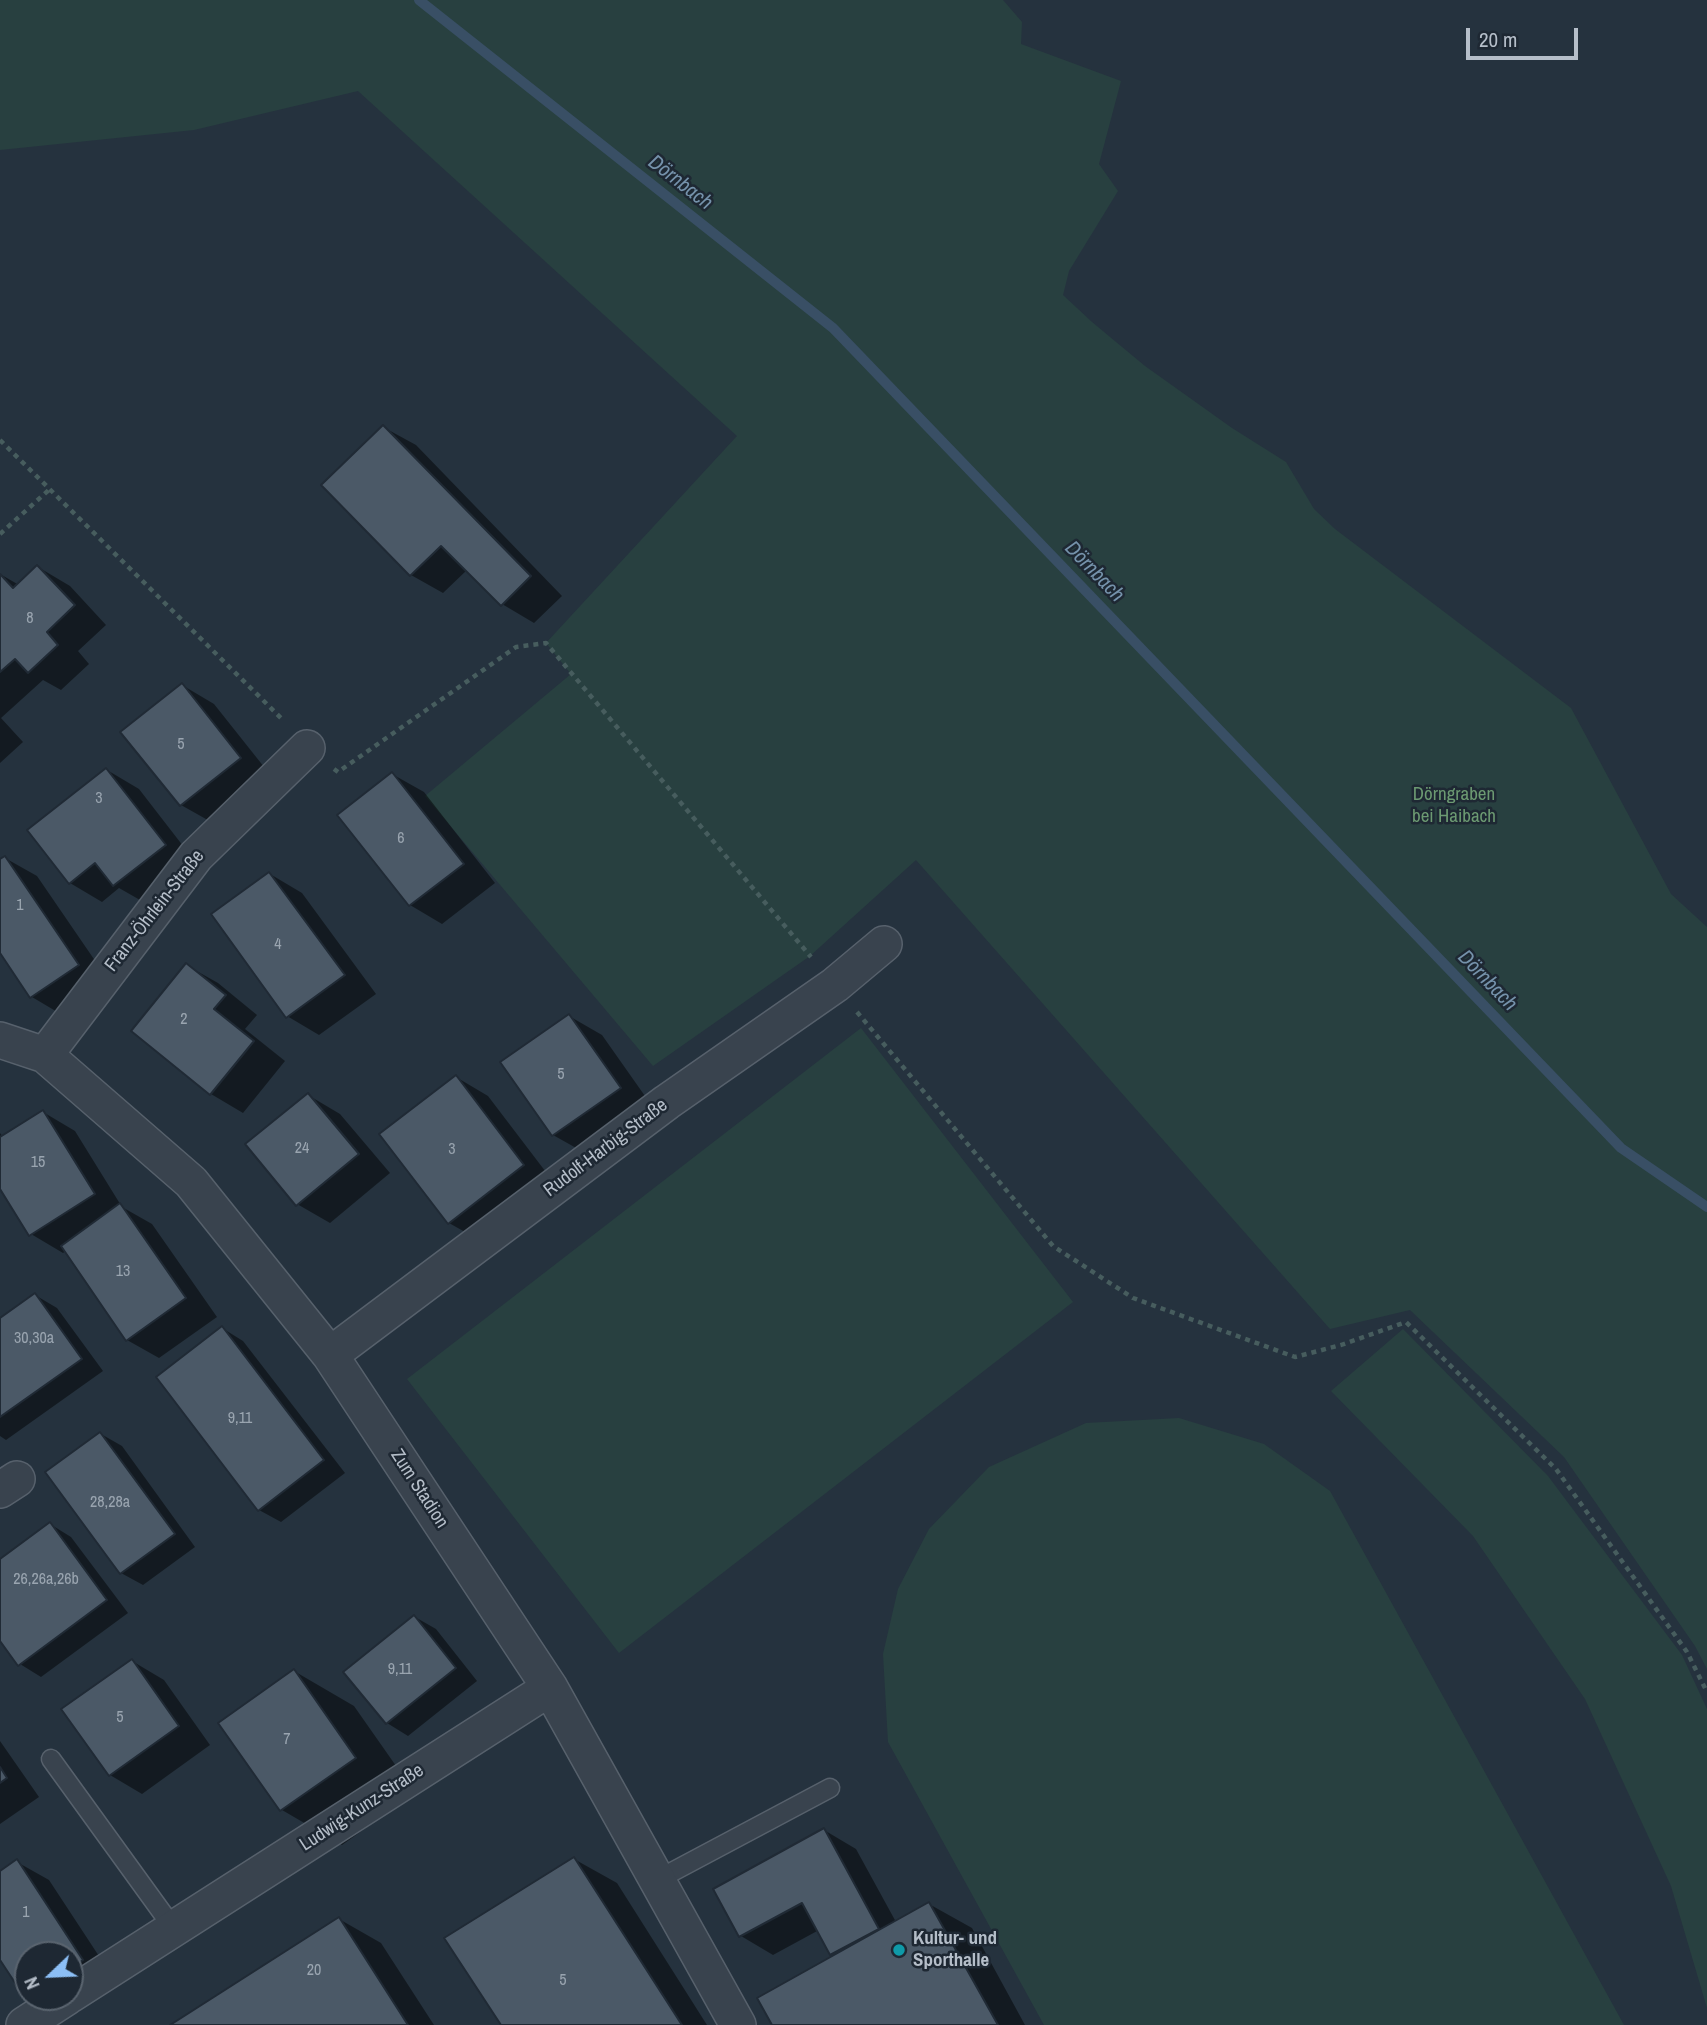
<!DOCTYPE html>
<meta charset="utf-8">
<style>
body{margin:0}
#map{position:relative;width:1707px;height:2025px;overflow:hidden;background:#25323e;font-family:"Archivo Narrow",sans-serif}
canvas{display:block}
.north{position:absolute;left:14px;top:1941px;width:70px;height:70px;box-sizing:border-box;background:#1e2833;border:2px solid #5a646f;border-radius:50%;rotate:247deg;font-size:19px;font-weight:700;line-height:28px;text-align:center;color:#b5bec9}
.north::after{content:'';display:block;margin:auto;width:24px;height:32px;background:#8cbff6;clip-path:polygon(50% 0,100% 100%,50% 72%,0 100%)}
.scale{position:absolute;left:1466px;top:28px;width:112px;height:32px;box-sizing:border-box;border:4px solid #b5bec9;border-top:0;padding-left:9px;font-size:21px;line-height:24px;white-space:nowrap;color:#b5bec9;-webkit-text-stroke:5px #1e2833;paint-order:stroke}
</style>
<div id="map">
<canvas width="1707" height="2025"></canvas>
<div class="north">N</div>
<div class="scale">20 m</div>
</div>
<script>
const c = document.querySelector('canvas').getContext('2d');
c.lineJoin = 'round';
function paint(path, color) {
  c.fillStyle = color;
  c.fill(path, 'evenodd');
}
function toPath(rows) {
  const path = new Path2D();
  for (const r of rows) {
    path.moveTo(r[0], r[1]);
    for (let i = 2; i < r.length; i += 2) path.lineTo(r[i], r[i + 1]);
  }
  return path;
}
function strokePath(path, color, width, dash) {
  c.strokeStyle = color;
  c.lineWidth = width;
  c.lineCap = dash ? 'butt' : 'round';
  c.setLineDash(dash || []);
  c.stroke(path);
}
function write(font, color, halo, rows, align = 'center') {
  c.font = font + ' "Archivo Narrow",sans-serif';
  c.lineWidth = 5;
  c.setLineDash([]);
  c.textBaseline = 'middle';
  c.strokeStyle = halo;
  c.fillStyle = color;
  for (const [text, x, y, turn = 0] of rows) {
    c.save();
    c.translate(x, y);
    c.rotate((+turn || 0) * Math.PI / 180);
    c.textAlign = isNaN(turn) ? turn : align;
    if (halo) c.strokeText(text, 0, 0);
    c.fillText(text, 0, 0);
    c.restore();
  }
}
paint(toPath([
 [0,0,1003,0,1022,22,1021,44,1121,81,1099,164,1118,191,1069,271,1063,295,1092,322,1145,366,1232,428,1286,462,1314,509,1335,529,1571,708,1671,894,1707,927,1707,1669,1695,1646,1564,1457,1410,1310,1330,1329,916,860,810,956,653,1066,425,796,571,674,546,643,737,436,358,91,194,130,0,150],
 [861,1028,1073,1302,619,1653,407,1379],
 [1403,1329,1548,1476,1682,1655,1707,1709,1707,2008,1671,1886,1585,1699,1473,1536,1331,1391],
 [1179,1418,1264,1444,1330,1491,1624,2025,1044,2025,888,1742,883,1654,898,1589,929,1529,989,1467,1086,1423]
]), '#284040');
paint(toPath([
 [383,427,416,445,562,596,534,623,502,604,467,570,443,593,411,575],
 [38,567,70,586,106,625,78,651,89,664,61,690,43,680,1,718,23,742,0,763,0,574,19,585],
 [182,685,214,704,272,777,213,823,181,805],
 [107,770,139,789,197,864,147,904,119,888,102,902,70,883],
 [392,774,424,792,495,883,442,924,410,905],
 [5,858,37,876,111,984,64,1016,32,997,0,950,0,861],
 [270,874,302,893,376,994,319,1035,287,1016],
 [186,965,218,983,257,1015,245,1029,285,1061,243,1113,211,1094,133,1031],
 [569,1016,602,1035,652,1106,585,1153,553,1135],
 [456,1077,488,1096,555,1184,481,1241,449,1223],
 [308,1095,340,1114,390,1173,330,1223,297,1204],
 [43,1112,75,1131,122,1207,152,1224,217,1317,159,1358,127,1340,66,1251,63,1253,31,1234,0,1186,0,1133,3,1137],
 [35,1295,57,1308,103,1371,6,1440,0,1436,0,1321],
 [222,1328,243,1341,345,1473,281,1522,259,1510],
 [101,1434,122,1446,195,1547,143,1585,121,1573],
 [50,1524,71,1537,128,1613,41,1677,20,1664,0,1638,0,1561],
 [415,1617,436,1629,477,1681,408,1736,387,1723],
 [132,1661,164,1680,210,1745,142,1794,110,1775],
 [294,1671,354,1706,415,1793,342,1845,282,1810],
 [0,1741,39,1797,0,1824],
 [824,1830,856,1849,896,1922,929,1904,972,1928,1025,2025,774,2025,835,1956,832,1954,819,1930,773,1955,741,1936,715,1889],
 [574,1859,617,1883,707,2025,503,2025],
 [17,1862,49,1880,114,1979,59,2016,26,1997,0,1957,0,1873],
 [28,1955,70,1955,70,1997,28,1997],
 [339,1919,381,1943,434,2025,174,2025]
]), '#0007');
strokePath(toPath([
 [419,0,833,328,1621,1148,1707,1207]
]), '#394f65', 10);
const building = toPath([
 [383,425,531,576,501,606,441,546,410,576,321,485,383,425],
 [37,565,75,605,47,632,58,645,28,673,15,659,0,672,0,574,13,588,37,565],
 [182,683,241,758,180,806,120,732,182,683],
 [106,768,166,845,113,886,95,863,69,884,27,830,106,768],
 [392,772,464,864,409,906,337,815,392,772],
 [5,856,79,965,30,998,0,953,0,859,5,856],
 [269,872,345,975,286,1018,211,914,269,872],
 [186,963,226,995,214,1009,254,1041,210,1095,131,1031,186,963],
 [569,1014,621,1088,552,1136,500,1062,569,1014],
 [456,1075,524,1165,448,1224,379,1134,456,1075],
 [308,1093,359,1154,296,1206,245,1144,308,1093],
 [43,1110,95,1194,29,1236,0,1189,0,1137,43,1110],
 [120,1203,186,1298,126,1341,61,1246,120,1203],
 [35,1293,82,1359,0,1417,0,1318,35,1293],
 [222,1326,324,1460,258,1511,156,1377,222,1326],
 [100,1432,175,1534,120,1574,45,1472,100,1432],
 [50,1522,107,1600,18,1666,0,1641,0,1559,50,1522],
 [414,1615,456,1668,386,1724,343,1672,414,1615],
 [132,1659,179,1726,109,1776,61,1709,132,1659],
 [294,1669,356,1758,280,1811,218,1723,294,1669],
 [0,1767,7,1778,0,1783,0,1767],
 [824,1828,879,1929,830,1955,802,1903,739,1937,713,1889,824,1828],
 [574,1857,682,2025,501,2025,444,1938,574,1857],
 [17,1859,83,1960,70,1969,70,1955,28,1955,28,1996,25,1998,0,1960,0,1871,17,1859],
 [929,1902,998,2025,772,2025,757,1998,929,1902],
 [339,1917,408,2025,170,2025,339,1917]
]);
paint(building, '#4b5967');
strokePath(building, '#202a35', 2);
const service = toPath([
 [51,1759,174,1929],
 [657,1880,830,1788]
]);
const minor = toPath([
 [0,1040,45,1055,191,1182,330,1355,550,1688,738,2025],
 [45,1055,196,856,307,748],
 [330,1355,667,1102,835,985,884,944],
 [0,1490,17,1479],
 [70,1995,550,1688],
 [24,2025,67,1997]
]);
strokePath(service, '#57616c', 21);
strokePath(minor, '#57616c', 38);
strokePath(toPath([
 [0,440,283,720],
 [0,534,51,488],
 [334,769,338,772,516,647,546,643,811,957],
 [857,1012,1053,1246,1133,1298,1295,1357,1341,1345,1406,1322,1556,1469,1687,1652,1707,1692]
]), '#475d5e', 4.5, [5, 5]);
strokePath(service, '#39434e', 18);
strokePath(minor, '#39434e', 35);
for (const [x, y, r, color] of [
 [899,1950,7,"#0f9aa8"]
]) {
  const dot = new Path2D();
  dot.arc(x, y, r, 0, 2 * Math.PI);
  c.fillStyle = color;
  c.fill(dot);
  strokePath(dot, '#1e2833', 2.5);
}
write('16px', '#9aa5b0', null, [
 ["8",30,619],
 ["5",181,745],
 ["3",99,799],
 ["6",401,839],
 ["1",20,906],
 ["4",278,945],
 ["2",184,1020],
 ["5",561,1075],
 ["24",302,1149],
 ["3",452,1150],
 ["15",38,1163],
 ["13",123,1272],
 ["30,30a",34,1339],
 ["9,11",240,1419],
 ["28,28a",110,1503],
 ["26,26a,26b",46,1580],
 ["9,11",400,1670],
 ["5",120,1718],
 ["7",287,1740],
 ["1",26,1913],
 ["20",314,1971],
 ["5",563,1981]
]);
write('19px', '#6c9a72', '#1e2833', [
 ["Dörngraben",1454,795],
 ["bei Haibach",1454,817]
]);
write('19px', '#b5bec9', '#1e2833', [
 ["Franz-Öhrlein-Straße",155,911,-52],
 ["Rudolf-Harbig-Straße",606,1148,-37],
 ["Zum Stadion",419,1489,57],
 ["Ludwig-Kunz-Straße",362,1808,-33]
]);
write('bold 19px', '#b5bec9', '#1e2833', [
 ["Kultur- und",913,1939],
 ["Sporthalle",913,1961]
], 'left');
write('italic 21px', '#7592ab', '#1e2833', [
 ["Dörnbach",680,183,38],
 ["Dörnbach",1094,572,46],
 ["Dörnbach",1487,981,46]
]);
</script>
